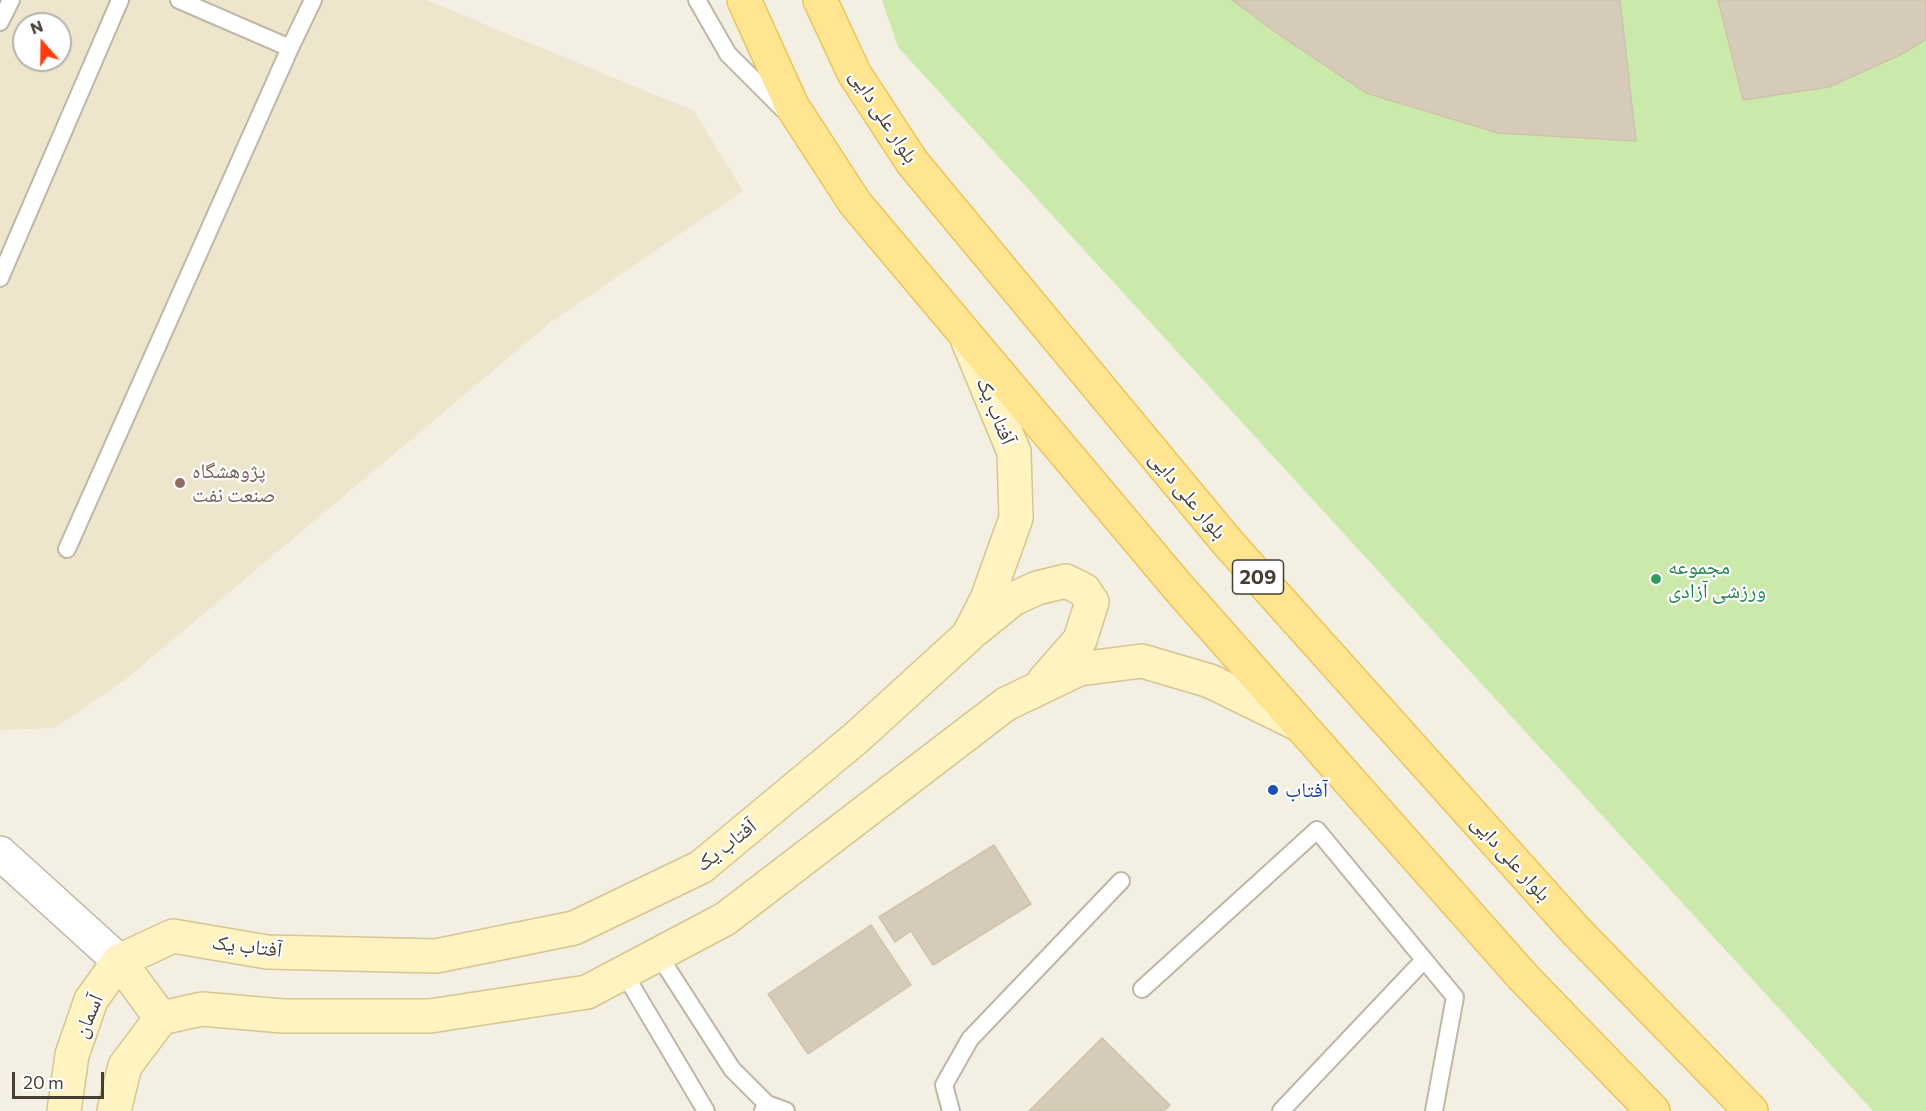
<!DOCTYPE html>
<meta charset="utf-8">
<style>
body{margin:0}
#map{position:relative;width:1926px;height:1111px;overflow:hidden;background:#f3efe3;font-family:Commissioner,sans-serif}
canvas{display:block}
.north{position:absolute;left:12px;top:12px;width:60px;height:60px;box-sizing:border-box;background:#fff;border:2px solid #b5b2ad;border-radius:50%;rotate:340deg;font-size:16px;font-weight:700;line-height:24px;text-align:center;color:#453f33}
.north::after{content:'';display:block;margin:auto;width:21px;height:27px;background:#ff3d0e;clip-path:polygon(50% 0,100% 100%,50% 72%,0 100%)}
.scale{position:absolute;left:12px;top:1072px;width:92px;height:27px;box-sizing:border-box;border:3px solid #453f33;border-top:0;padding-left:8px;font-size:18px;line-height:21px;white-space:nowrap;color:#453f33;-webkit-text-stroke:4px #fff;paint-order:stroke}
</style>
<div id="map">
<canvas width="1926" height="1111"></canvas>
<div class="north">N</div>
<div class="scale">20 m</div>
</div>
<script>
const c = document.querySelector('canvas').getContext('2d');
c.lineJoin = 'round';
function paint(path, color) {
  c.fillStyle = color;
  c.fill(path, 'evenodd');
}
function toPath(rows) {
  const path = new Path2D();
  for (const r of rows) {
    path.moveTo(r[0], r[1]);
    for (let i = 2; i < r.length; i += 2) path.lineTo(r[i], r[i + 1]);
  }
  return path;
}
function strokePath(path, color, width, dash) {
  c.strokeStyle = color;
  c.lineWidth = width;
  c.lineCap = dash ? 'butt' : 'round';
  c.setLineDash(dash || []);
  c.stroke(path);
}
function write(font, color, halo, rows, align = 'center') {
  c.font = font + ' Commissioner,"Noto Naskh Arabic",sans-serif';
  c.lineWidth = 4.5;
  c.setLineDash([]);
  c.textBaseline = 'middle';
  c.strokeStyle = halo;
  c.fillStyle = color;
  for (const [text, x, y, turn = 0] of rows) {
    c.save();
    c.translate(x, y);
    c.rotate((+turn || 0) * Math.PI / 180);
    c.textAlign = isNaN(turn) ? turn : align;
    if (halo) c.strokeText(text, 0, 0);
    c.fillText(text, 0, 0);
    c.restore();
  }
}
paint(toPath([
 [0,0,426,0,694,111,743,191,551,322,126,679,55,728,0,730],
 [24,24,60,24,60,60,24,60]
]), '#ede5cc');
paint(toPath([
 [882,0,1926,0,1926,1111,1873,1111,898,47]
]), '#cae9aa');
const building = toPath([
 [1232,0,1620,0,1636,141,1498,133,1366,93,1281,36,1232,0],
 [1718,0,1926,0,1926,39,1902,54,1829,87,1743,100,1718,0],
 [994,845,1031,904,933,965,911,931,895,942,879,917,994,845],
 [871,925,911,985,808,1054,768,994,871,925],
 [1102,1038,1170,1105,1164,1111,1029,1111,1102,1038]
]);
paint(building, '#d5cbb8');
strokePath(building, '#d0c3ab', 1.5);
const lane = toPath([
 [697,0,728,54,783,109],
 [0,22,11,0],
 [290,48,313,0],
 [0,278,120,0],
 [67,549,290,48,179,0],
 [658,954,732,1069,767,1104],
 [624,973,706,1111],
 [1142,989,1317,830,1455,997,1434,1111],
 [763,1111,767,1104,786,1111],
 [951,1111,944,1085,970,1039,1121,881],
 [1281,1111,1424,960]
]);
const street = toPath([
 [0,853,119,961]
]);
const secondary = toPath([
 [976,629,1013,599,1037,588,1066,581,1084,590,1092,602,1080,640,1044,681],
 [119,961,161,1018],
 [161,1018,202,1009,283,1016,430,1016,587,992,725,919,1006,704,1079,669,1142,661,1210,681,1300,725],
 [64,1111,72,1055,91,1000,119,961,173,936,267,952,436,956,574,928,701,867,856,738,968,636,987,599,1016,518,1014,452,968,341],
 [114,1111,125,1066,161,1018]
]);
const primary = toPath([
 [744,0,792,106,855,203,1178,587,1524,978,1653,1111],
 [820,0,854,73,912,162,1228,543,1577,932,1751,1111]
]);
strokePath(lane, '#beb7a6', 20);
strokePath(street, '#beb7a6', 36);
strokePath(secondary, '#d5c691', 36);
strokePath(primary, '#e9c55b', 36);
strokePath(lane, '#fff', 16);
strokePath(street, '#fff', 33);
strokePath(secondary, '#fff3c1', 33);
strokePath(primary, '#ffe590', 33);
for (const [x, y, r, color] of [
 [180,483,6,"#8d6e63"],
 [1656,579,6,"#2e9e5b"],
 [1273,790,6,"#1a4fb4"]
]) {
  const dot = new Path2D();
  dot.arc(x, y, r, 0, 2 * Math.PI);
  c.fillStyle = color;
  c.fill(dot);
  strokePath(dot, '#fff', 2);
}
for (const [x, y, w] of [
 [1258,577,51]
]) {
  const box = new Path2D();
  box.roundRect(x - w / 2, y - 17, w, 34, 4.5);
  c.fillStyle = '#fff';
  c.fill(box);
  strokePath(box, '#453f33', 1.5);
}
write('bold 20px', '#453f33', null, [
 ["209",1258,577]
]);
write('21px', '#453f33', '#fff', [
 ["بلوار علی دایی",884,116,57],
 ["آفتاب یک",996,411,68],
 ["بلوار علی دایی",1188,495,50],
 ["آفتاب یک",726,845,-38],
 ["بلوار علی دایی",1511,858,48],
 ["آفتاب یک",247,946,7],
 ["آسمان",88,1016,-67]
]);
write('21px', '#785e54', '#fff', [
 ["پژوهشگاه",192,471],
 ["صنعت نفت",192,495]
], 'left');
write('21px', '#27864d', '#fff', [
 ["مجموعه",1668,567],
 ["ورزشی آزادی",1668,591]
], 'left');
write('21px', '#164399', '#fff', [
 ["آفتاب",1285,790]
], 'left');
</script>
